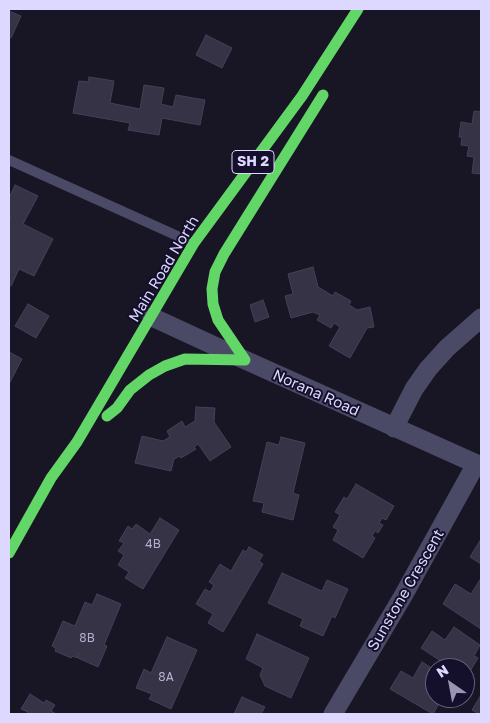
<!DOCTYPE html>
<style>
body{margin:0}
#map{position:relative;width:490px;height:723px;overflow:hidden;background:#181525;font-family:"Golos Text",sans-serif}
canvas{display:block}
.frame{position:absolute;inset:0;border:10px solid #ddd8ff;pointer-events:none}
.north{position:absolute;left:425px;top:658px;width:50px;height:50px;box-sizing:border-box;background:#140f2b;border:1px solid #645f80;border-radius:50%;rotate:327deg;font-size:14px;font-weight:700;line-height:20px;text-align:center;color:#ddd8ff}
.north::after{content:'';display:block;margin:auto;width:18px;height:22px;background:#9894b3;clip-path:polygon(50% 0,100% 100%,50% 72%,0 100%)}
</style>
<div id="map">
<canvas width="490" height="723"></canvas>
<div class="frame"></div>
<div class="north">N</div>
</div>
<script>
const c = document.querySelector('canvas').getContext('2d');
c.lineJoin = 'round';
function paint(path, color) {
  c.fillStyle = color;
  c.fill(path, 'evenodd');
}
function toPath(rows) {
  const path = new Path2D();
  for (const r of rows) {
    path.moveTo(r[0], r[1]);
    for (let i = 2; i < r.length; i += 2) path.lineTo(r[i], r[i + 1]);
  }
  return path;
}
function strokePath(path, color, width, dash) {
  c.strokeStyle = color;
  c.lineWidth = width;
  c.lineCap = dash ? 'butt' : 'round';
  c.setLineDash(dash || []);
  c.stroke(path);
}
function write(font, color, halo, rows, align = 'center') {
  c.font = font + ' "Golos Text",sans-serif';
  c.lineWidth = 4;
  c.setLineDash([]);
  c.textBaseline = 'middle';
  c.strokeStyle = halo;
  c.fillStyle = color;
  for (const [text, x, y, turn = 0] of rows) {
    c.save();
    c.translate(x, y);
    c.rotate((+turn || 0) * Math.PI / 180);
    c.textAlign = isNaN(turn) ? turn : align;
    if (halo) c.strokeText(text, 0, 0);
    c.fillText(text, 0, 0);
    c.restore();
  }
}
const building = toPath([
 [9,11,21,16,11,38,9,37,9,11],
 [206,35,232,48,222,68,196,55,206,35],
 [89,77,114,81,110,103,140,109,144,85,164,88,161,104,173,107,176,95,205,100,200,125,162,118,159,135,128,130,130,123,73,113,79,81,88,82,89,77],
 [481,106,481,174,472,173,474,157,467,156,469,146,461,145,462,137,459,137,461,122,472,124,474,111,480,112,481,106],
 [15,185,38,196,23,224,53,239,34,276,19,269,11,286,9,285,9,221,11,217,9,216,9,198,15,185],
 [313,267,318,287,333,296,335,292,351,301,349,305,357,310,370,307,374,327,367,328,350,358,329,346,340,327,334,323,331,328,317,320,320,315,313,312,291,318,285,296,293,294,288,274,313,267],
 [263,300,269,317,255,322,250,305,263,300],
 [28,304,49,316,36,338,15,326,28,304],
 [9,352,22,359,9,384,9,352],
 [196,407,215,408,214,422,231,447,210,461,198,444,194,447,196,449,181,458,180,456,174,459,171,471,135,463,142,436,163,441,170,437,167,431,182,421,185,427,195,421,196,407],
 [281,437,305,443,293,493,299,495,293,520,262,512,264,503,253,501,267,442,279,445,281,437],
 [356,484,394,506,386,520,382,518,379,523,383,525,378,533,375,531,372,536,375,538,363,558,333,540,338,530,333,527,340,515,335,512,344,497,347,499,356,484],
 [160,518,179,530,143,589,125,578,129,572,118,565,124,555,118,551,124,543,119,541,128,526,132,529,136,524,150,534,160,518],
 [481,539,481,564,470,557,481,539],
 [249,547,263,555,259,561,263,564,223,632,208,623,213,614,196,604,205,589,210,592,214,585,209,582,220,564,231,571,243,550,246,552,249,547],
 [282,573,322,591,327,580,348,589,335,618,332,616,323,636,300,626,303,619,268,603,282,573],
 [480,580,481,580,481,629,443,604,455,584,471,594,480,580],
 [97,594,121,604,104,645,107,646,98,667,78,658,80,654,78,654,77,658,73,656,71,658,55,651,56,648,52,646,63,621,75,626,85,602,92,605,97,594],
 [454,627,480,645,474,656,478,658,466,678,465,668,451,668,421,648,432,631,445,640,454,627],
 [257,634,309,658,291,698,265,686,260,675,263,668,246,659,257,634],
 [167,637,197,650,171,709,149,699,152,694,136,688,144,669,151,673,167,637],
 [422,662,435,670,435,687,431,694,441,700,433,714,390,689,401,671,413,678,422,662],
 [30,694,44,703,46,700,55,705,51,711,56,714,27,714,28,712,21,709,30,694],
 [481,695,481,714,479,714,472,710,481,695],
 [242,697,265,707,261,714,234,714,242,697]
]);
paint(building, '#363346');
strokePath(building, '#454058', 1);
strokePath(toPath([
 [9,160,193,243]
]), '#4b4a66', 10);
strokePath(toPath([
 [152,317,245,360,481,466],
 [394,428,414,389,428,369,447,348,481,318],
 [333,714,403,596,476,464]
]), '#4b4a66', 19);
strokePath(toPath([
 [245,360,218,320,213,304,212,289,215,272,224,254,323,95],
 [107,416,117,408,130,390,149,375,165,366,185,359,245,360],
 [9,553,51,478,77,442,194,243,302,96,358,9]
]), '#63d668', 11);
write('12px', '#b3afd1', null, [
 ["4B",153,544],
 ["8B",87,638],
 ["8A",166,677]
]);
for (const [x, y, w] of [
 [253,162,42]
]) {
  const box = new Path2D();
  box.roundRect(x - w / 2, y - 11.5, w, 23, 4);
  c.fillStyle = '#140f2b';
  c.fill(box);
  strokePath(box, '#ddd8ff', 1);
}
write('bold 14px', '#ddd8ff', null, [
 ["SH 2",253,162]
]);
write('15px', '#ddd8ff', '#140f2b', [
 ["Main Road North",164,269,-59],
 ["Norana Road",316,393,24],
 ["Sunstone Crescent",406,590,-60]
]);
</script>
